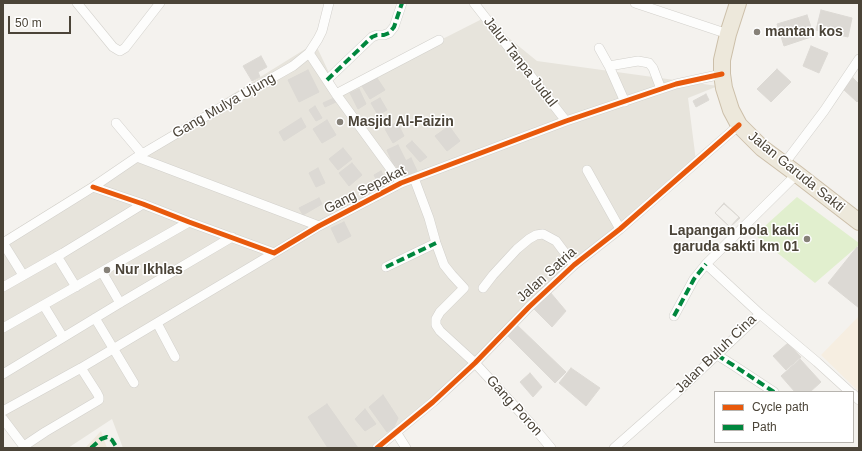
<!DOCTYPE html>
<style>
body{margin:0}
#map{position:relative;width:862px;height:451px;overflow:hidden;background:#f4f2ee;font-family:Arial,sans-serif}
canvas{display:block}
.frame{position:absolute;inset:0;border:4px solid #4b4438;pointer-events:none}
.legend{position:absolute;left:714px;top:391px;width:140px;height:52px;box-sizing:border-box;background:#fff;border:1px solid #b7b4af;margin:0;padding:5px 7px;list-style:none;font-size:12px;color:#4b4438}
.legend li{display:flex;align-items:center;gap:8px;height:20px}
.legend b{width:20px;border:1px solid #b7b4af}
.scale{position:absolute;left:8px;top:16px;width:63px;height:18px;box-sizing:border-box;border:2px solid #4b4438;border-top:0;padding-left:5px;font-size:12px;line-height:14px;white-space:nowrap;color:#4b4438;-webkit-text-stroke:3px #fff;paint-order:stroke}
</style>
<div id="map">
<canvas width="862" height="451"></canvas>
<div class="frame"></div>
<ul class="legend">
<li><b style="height:5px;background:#e8590c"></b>Cycle path</li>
<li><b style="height:5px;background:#00873e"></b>Path</li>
</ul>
<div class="scale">50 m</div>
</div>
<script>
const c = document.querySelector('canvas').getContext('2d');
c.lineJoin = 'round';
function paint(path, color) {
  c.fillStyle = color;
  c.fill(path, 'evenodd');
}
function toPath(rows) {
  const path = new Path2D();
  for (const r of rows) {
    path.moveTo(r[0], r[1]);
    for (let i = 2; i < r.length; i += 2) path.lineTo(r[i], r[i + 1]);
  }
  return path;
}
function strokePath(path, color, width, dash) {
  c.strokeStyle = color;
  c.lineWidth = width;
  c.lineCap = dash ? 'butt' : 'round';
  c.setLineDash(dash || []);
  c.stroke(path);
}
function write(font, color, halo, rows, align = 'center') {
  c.font = font + ' Arial,sans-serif';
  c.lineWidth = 3;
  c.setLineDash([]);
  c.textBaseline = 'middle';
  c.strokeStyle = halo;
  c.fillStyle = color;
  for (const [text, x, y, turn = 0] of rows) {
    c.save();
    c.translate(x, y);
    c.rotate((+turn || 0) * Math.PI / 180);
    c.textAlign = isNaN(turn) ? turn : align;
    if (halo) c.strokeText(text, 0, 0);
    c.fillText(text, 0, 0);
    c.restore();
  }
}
paint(toPath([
 [484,18,537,61,718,86,688,98,696,161,376,448,123,448,112,419,68,448,26,448,3,417,3,237,315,43,338,92]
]), '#e7e4dc');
paint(toPath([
 [859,316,859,392,821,355]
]), '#f6eee1');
paint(toPath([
 [101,431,107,448,85,448]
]), '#efe9dd');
paint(toPath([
 [797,197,859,243,859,245,815,283,755,235]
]), '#e1efce');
const building = toPath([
 [821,10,852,18,848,37,816,30,821,10],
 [807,15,814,36,784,46,777,24,807,15],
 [811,46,828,53,819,73,803,66,811,46],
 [261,56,267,67,258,72,260,77,252,81,243,66,261,56],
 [777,69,791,82,771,102,757,89,777,69],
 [308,70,319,92,299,102,288,80,308,70],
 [377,78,385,90,370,99,362,86,377,78],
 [853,78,859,84,859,100,857,102,843,89,853,78],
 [359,89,366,104,358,109,350,93,359,89],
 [706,94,709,100,696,107,693,101,706,94],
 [334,98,336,102,325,107,323,103,334,98],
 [380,98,387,110,378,115,371,103,380,98],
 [315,106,322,118,316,121,309,110,315,106],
 [301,118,306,127,284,141,279,132,301,118],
 [327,120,336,135,322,143,313,129,327,120],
 [397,122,404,136,393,143,385,129,397,122],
 [449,126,460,141,447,151,435,136,449,126],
 [412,141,427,157,420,162,406,146,412,141],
 [398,145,406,161,394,166,387,150,398,145],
 [343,148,352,159,338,170,329,159,343,148],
 [411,158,417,171,402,179,396,166,411,158],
 [352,163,362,175,349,186,339,173,352,163],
 [318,168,325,183,316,187,309,173,318,168],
 [381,171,388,185,381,189,374,175,381,171],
 [319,198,322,204,303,215,299,208,319,198],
 [724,203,740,218,730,227,715,213,724,203],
 [724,204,739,217,730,227,715,213,724,204],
 [344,222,351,236,338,243,331,228,344,222],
 [857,247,859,249,859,308,828,283,857,247],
 [550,292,566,311,552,327,533,308,550,292],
 [517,325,566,372,555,383,507,335,517,325],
 [788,343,801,357,786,370,773,356,788,343],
 [800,359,821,382,810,392,795,392,781,376,800,359],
 [571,368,600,388,586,406,559,383,571,368],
 [530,373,542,387,533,397,520,382,530,373],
 [383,395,398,418,394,427,387,432,369,407,383,395],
 [327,404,358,448,328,448,308,417,327,404],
 [365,409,376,424,365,431,355,419,365,409]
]);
paint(building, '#dcd9d4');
strokePath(building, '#dcd9d4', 1);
const street = toPath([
 [77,3,113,47,118,50,120,51,125,48,160,3],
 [474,3,566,121],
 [635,3,728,34],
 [599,48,609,66,638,61,649,63,653,68,661,89],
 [309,53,336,94,401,183],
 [609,66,625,102],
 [327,80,372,37,377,35,384,35,389,33,394,27,402,3],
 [336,94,439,40],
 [116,123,142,154],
 [137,157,319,226],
 [784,164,824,111,859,59],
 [587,170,620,229],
 [414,178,429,218,436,243,444,265,452,275,464,288,440,312,436,319,436,325,440,331,475,363,531,424,551,448],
 [93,187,143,204,189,222,274,253,319,226,401,183,566,121,661,89,676,84,722,74],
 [3,243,93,187,137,157,230,102,293,66,309,53,318,39,322,31,329,3],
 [3,243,23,275],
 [57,256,76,287],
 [706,264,760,314,817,362,850,392],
 [386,267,436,243],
 [102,272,120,303],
 [3,287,63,253,143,204],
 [483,288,493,275,517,249,529,239,536,235,543,234,556,241,574,265],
 [44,306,63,337],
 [674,316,694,279,706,264,797,174],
 [95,318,134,383],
 [157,323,175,357],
 [3,328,189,222],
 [717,355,733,365,774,392],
 [3,374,120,303,232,237],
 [853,394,859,400],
 [3,411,81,368,274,253],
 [3,419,25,448],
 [396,432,406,448],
 [24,446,45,432,99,400,99,397,97,393,81,368],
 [377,448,433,402,475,363,529,307,574,265,620,229,739,125],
 [614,448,674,395,760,314]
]);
const highway = toPath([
 [738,3,728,34,722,60,722,74,724,88,731,110,739,125,762,148,797,174,859,222]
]);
strokePath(street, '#d2d0cb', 10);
strokePath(highway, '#ccbfa9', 18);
strokePath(street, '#fdfdfc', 9);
strokePath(highway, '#ede8db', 16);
strokePath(toPath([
 [327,80,372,37,377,35,384,35,389,33,394,27,402,3],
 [386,267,436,243],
 [674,316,694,279,706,264],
 [717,355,733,365,774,392],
 [91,448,101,439,107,437,112,440,117,448]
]), '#00873e', 4, [8, 4]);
strokePath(toPath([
 [93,187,143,204,189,222,274,253,319,226,401,183,566,121,661,89,676,84,722,74],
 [377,448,433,402,475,363,529,307,574,265,620,229,739,125]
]), '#e8590c', 5);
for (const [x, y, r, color] of [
 [757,32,4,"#868178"],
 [340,122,4,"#868178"],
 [807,239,4,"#868178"],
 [107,270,4,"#868178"]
]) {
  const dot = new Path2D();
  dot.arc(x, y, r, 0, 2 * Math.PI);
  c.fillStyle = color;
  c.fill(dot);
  strokePath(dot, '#fff', 1.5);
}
write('bold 14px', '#4b4438', '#fff', [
 ["mantan kos",765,32],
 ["Masjid Al-Faizin",348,122],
 ["Lapangan bola kaki",799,231,"right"],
 ["garuda sakti km 01",799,247,"right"],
 ["Nur Ikhlas",115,270]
], 'left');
write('14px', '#4b4438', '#fff', [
 ["Jalur Tanpa Judul",520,62,52],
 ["Gang Mulya Ujung",224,106,-30],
 ["Jalan Garuda Sakti",796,172,39],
 ["Gang Sepakat",365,190,-27],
 ["Jalan Satria",547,275,-42],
 ["Jalan Buluh Cina",716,354,-44],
 ["Gang Poron",514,406,48]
]);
</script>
